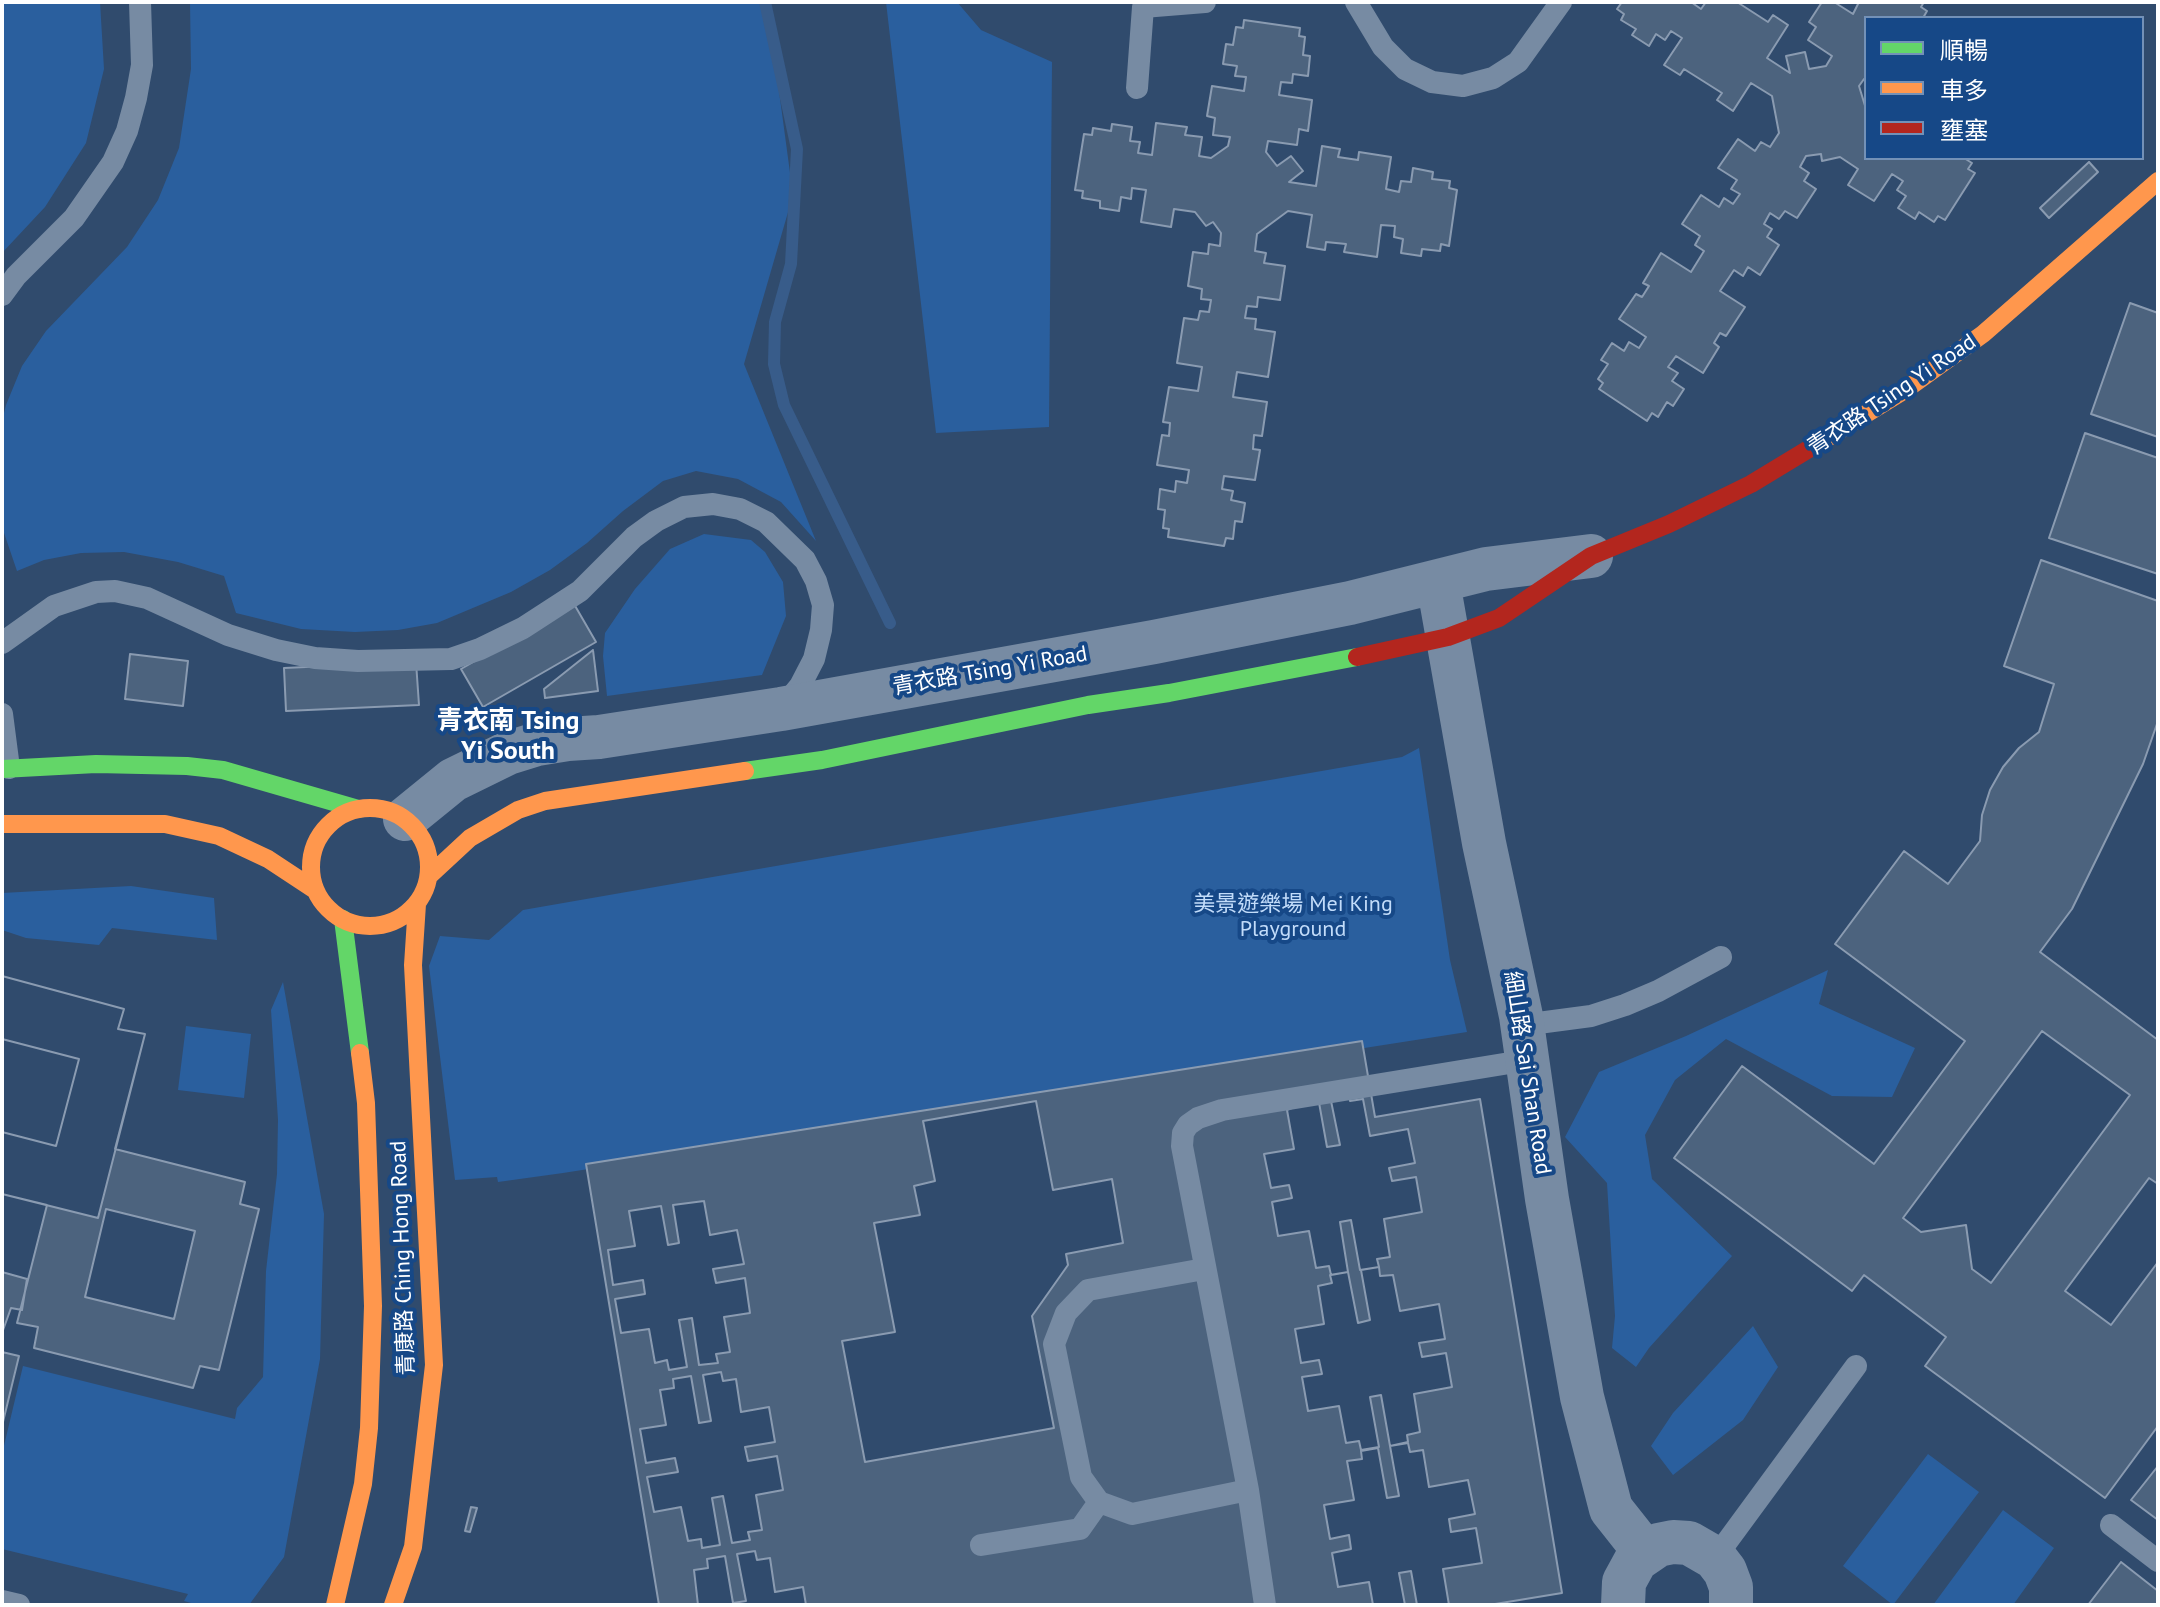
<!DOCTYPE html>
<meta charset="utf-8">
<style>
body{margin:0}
#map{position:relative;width:2160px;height:1607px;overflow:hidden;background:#304b6d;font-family:"PT Sans","Noto Sans TC",sans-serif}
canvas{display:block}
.frame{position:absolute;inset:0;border:4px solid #fff;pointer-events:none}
.legend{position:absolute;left:1864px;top:16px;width:280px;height:144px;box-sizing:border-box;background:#164887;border:2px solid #7391b7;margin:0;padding:10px 14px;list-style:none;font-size:24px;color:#fff}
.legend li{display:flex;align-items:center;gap:16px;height:40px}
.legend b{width:40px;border:2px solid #7391b7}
</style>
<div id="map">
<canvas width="2160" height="1607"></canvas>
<div class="frame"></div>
<ul class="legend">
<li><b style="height:10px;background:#63d668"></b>順暢</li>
<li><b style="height:10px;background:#ff974d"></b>車多</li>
<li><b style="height:10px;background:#b3261e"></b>壅塞</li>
</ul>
</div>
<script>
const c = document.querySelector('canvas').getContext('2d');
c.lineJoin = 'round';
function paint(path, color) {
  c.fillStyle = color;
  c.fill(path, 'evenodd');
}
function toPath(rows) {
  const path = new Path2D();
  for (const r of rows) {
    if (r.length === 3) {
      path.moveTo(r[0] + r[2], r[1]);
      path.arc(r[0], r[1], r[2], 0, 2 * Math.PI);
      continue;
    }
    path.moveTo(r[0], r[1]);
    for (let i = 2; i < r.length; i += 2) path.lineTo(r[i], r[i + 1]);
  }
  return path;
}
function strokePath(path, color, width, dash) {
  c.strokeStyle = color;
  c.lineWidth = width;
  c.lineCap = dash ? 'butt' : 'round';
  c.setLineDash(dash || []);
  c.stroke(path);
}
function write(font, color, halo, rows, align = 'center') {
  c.font = font + ' "PT Sans","Noto Sans TC",sans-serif';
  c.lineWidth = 8;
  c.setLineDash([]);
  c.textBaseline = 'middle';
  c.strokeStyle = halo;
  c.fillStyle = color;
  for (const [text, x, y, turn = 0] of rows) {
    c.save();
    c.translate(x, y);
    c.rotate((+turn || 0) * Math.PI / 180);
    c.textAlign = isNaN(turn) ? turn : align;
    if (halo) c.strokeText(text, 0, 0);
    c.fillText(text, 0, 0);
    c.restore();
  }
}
paint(toPath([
 [2,2,100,2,104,69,86,143,45,207,2,253],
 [190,2,767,2,793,195,744,364,816,541,781,502,738,479,696,471,663,481,623,511,587,543,550,570,511,592,437,623,398,630,355,632,301,629,236,613,224,576,178,562,124,552,81,553,44,560,17,571,2,527,2,421,6,405,22,366,46,331,127,247,158,200,179,148,191,69],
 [886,2,957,2,981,30,1052,62,1049,427,936,433],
 [704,534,751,540,765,552,783,582,786,616,762,675,607,696,603,656,605,633,635,589,670,549],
 [1419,748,1450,960,1467,1032,563,1173,498,1182,497,1177,455,1180,429,966,440,936,489,940,523,910,1402,757],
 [131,886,214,898,217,940,112,928,99,945,26,938,2,930,2,893],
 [1828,970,1819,1004,1915,1048,1892,1097,1832,1096,1726,1039,1675,1080,1645,1135,1652,1179,1732,1256,1649,1348,1636,1367,1612,1348,1615,1316,1607,1183,1565,1137,1599,1072,1686,1036],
 [283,982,324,1214,320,1359,284,1557,249,1605,198,1605,184,1601,188,1594,2,1549,2,1454,23,1366,235,1419,237,1408,263,1377,266,1271,277,1174,278,1120,271,1010],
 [186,1026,251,1034,244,1098,178,1090],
 [1753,1326,1778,1367,1743,1420,1673,1475,1651,1446,1673,1413],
 [1928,1454,1979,1492,1893,1605,1843,1566],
 [2003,1510,2054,1548,2013,1605,1933,1605]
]), '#2a5f9e');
strokePath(toPath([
 [765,2,797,149,791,264,775,322,774,364,784,405,890,623]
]), '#385c8a', 12);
const building = toPath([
 [1622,2,1691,2,1701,9,1706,2,1737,2,1768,22,1773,15,1788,25,1767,58,1790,73,1786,56,1805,52,1809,69,1826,66,1832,56,1808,40,1816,27,1809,22,1822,2,1834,2,1853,14,1859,2,1924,2,1921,7,1927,11,1923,18,1866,18,1866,80,1864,79,1859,86,1866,109,1866,158,1964,158,1972,163,1968,169,1975,173,1945,220,1938,216,1934,222,1919,212,1915,219,1898,208,1906,196,1897,190,1903,181,1892,174,1874,201,1848,185,1858,169,1840,157,1822,161,1821,154,1806,156,1800,167,1809,173,1804,181,1816,189,1797,218,1785,211,1779,219,1770,213,1764,224,1772,229,1767,237,1779,245,1760,275,1748,267,1743,276,1734,270,1720,291,1745,307,1726,336,1720,333,1714,343,1719,347,1703,373,1676,356,1668,367,1678,373,1672,381,1684,389,1673,406,1667,402,1658,417,1652,413,1647,421,1599,389,1603,383,1598,379,1608,364,1601,360,1612,343,1624,351,1629,342,1639,348,1646,337,1619,319,1636,294,1642,297,1649,286,1643,283,1661,253,1691,272,1704,251,1695,245,1700,236,1682,224,1701,195,1719,207,1724,198,1733,204,1740,194,1731,189,1737,180,1718,168,1738,139,1755,151,1761,142,1770,147,1779,133,1772,96,1751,83,1733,111,1717,100,1722,93,1684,69,1680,75,1664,65,1682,38,1671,31,1665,40,1656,34,1649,46,1632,35,1636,29,1621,20,1624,14,1617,9,1622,2],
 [1244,20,1300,28,1299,36,1305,37,1303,55,1310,56,1308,76,1293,74,1292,83,1281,82,1279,95,1312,100,1308,131,1299,129,1297,145,1268,141,1266,152,1277,166,1291,156,1303,171,1289,182,1316,186,1322,146,1340,149,1338,157,1358,160,1359,152,1391,157,1386,189,1399,192,1401,181,1411,182,1413,168,1433,172,1432,179,1450,181,1449,188,1457,190,1449,246,1441,244,1440,251,1422,249,1421,256,1401,253,1403,239,1394,237,1395,226,1381,225,1377,257,1344,252,1346,244,1326,242,1325,250,1307,247,1312,215,1288,211,1257,234,1255,251,1266,253,1264,263,1285,266,1280,300,1258,297,1257,307,1247,306,1245,318,1256,319,1255,329,1275,332,1268,377,1237,372,1233,397,1267,402,1262,436,1254,435,1253,449,1260,450,1255,480,1224,476,1222,489,1233,491,1231,500,1245,503,1242,522,1235,521,1233,539,1226,538,1224,546,1168,537,1169,529,1163,528,1165,510,1158,509,1160,489,1175,492,1176,481,1187,483,1189,470,1157,465,1162,435,1169,436,1170,423,1163,422,1169,387,1198,391,1202,367,1177,363,1184,318,1198,320,1200,311,1209,312,1211,300,1201,299,1202,289,1188,286,1193,252,1208,254,1209,244,1220,246,1221,233,1213,222,1206,226,1195,212,1174,209,1171,227,1141,222,1146,190,1132,188,1131,199,1121,197,1119,211,1100,208,1100,201,1082,198,1083,191,1075,190,1084,134,1092,135,1093,128,1111,131,1112,124,1132,127,1130,141,1140,142,1138,153,1152,155,1156,123,1187,127,1185,135,1202,137,1199,156,1211,158,1228,146,1230,137,1213,135,1215,118,1207,116,1212,86,1244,91,1246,77,1235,76,1237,66,1223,64,1226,44,1233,45,1236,27,1243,28,1244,20],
 [2089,162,2098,172,2049,218,2040,208,2089,162],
 [2130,303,2158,313,2158,437,2091,414,2130,303],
 [2085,433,2158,458,2158,574,2049,538,2085,433],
 [2041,560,2158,601,2158,721,2143,764,2072,909,2040,952,2158,1040,2158,1184,2149,1178,2065,1291,2111,1325,2158,1262,2158,1426,2105,1498,1925,1366,1946,1337,1864,1275,1852,1291,1674,1158,1742,1066,1874,1164,1965,1041,1835,944,1904,851,1948,884,1980,841,1982,815,1990,790,2003,767,2019,748,2039,732,2054,684,2004,666,2041,560],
 [2042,1031,2130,1095,1991,1283,1972,1269,1966,1225,1921,1232,1903,1218,2042,1031],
 [574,604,596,642,483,707,461,669,574,604],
 [593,650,598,691,545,698,544,689,593,650],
 [130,654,188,661,183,706,125,699,130,654],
 [416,662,419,705,286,711,284,668,416,662],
 [2,976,124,1009,118,1029,145,1034,98,1218,2,1194,2,1132,56,1146,79,1059,2,1039,2,976],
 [2,976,124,1009,118,1029,145,1034,115,1149,245,1182,240,1204,259,1209,219,1370,200,1366,193,1388,34,1348,38,1327,17,1323,47,1205,2,1194,2,1132,56,1146,79,1059,2,1039,2,976],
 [106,1209,195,1231,174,1319,85,1297,106,1209],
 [1362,1041,1375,1117,1480,1099,1562,1593,1489,1605,659,1605,586,1164,1362,1041],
 [1349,1092,1350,1101,1363,1099,1370,1136,1408,1129,1415,1163,1389,1168,1392,1181,1416,1177,1422,1212,1384,1219,1390,1257,1377,1259,1379,1267,1360,1270,1351,1220,1340,1222,1348,1272,1331,1275,1329,1266,1316,1268,1309,1231,1278,1236,1272,1202,1292,1198,1289,1185,1271,1188,1264,1154,1294,1149,1287,1110,1318,1097,1327,1147,1340,1145,1330,1096,1349,1092],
 [1036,1101,1053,1190,1112,1179,1123,1243,1066,1254,1068,1265,1032,1316,1054,1428,865,1462,842,1341,895,1332,874,1223,920,1215,914,1186,935,1181,923,1121,1036,1101],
 [704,1201,710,1235,737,1230,744,1264,713,1269,716,1283,745,1278,750,1313,724,1317,730,1352,716,1354,718,1363,699,1365,692,1318,679,1320,687,1367,669,1370,667,1360,655,1363,649,1329,621,1333,615,1299,645,1294,643,1280,613,1285,608,1250,635,1246,629,1211,661,1206,668,1245,679,1243,673,1205,704,1201],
 [1379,1267,1380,1276,1393,1275,1400,1311,1439,1304,1445,1339,1419,1343,1422,1357,1446,1353,1452,1387,1414,1394,1420,1432,1407,1435,1408,1442,1390,1446,1381,1395,1370,1397,1379,1447,1361,1450,1359,1441,1346,1443,1339,1406,1308,1411,1302,1377,1322,1374,1319,1360,1301,1363,1295,1329,1324,1324,1318,1286,1332,1283,1330,1275,1348,1272,1358,1323,1370,1320,1361,1270,1379,1267],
 [2,1272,27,1279,22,1310,11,1308,2,1333,2,1272],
 [2,1352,19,1356,2,1426,2,1352],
 [721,1372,723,1381,736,1379,741,1412,769,1407,775,1442,745,1447,748,1461,777,1456,783,1490,756,1495,762,1530,748,1532,750,1540,732,1543,723,1496,712,1498,720,1545,702,1548,701,1539,688,1541,681,1507,654,1512,647,1477,678,1472,675,1458,646,1463,640,1429,666,1425,660,1390,674,1388,673,1379,691,1376,699,1423,711,1421,703,1375,721,1372],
 [1408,1443,1410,1452,1423,1450,1429,1487,1468,1480,1475,1514,1449,1519,1451,1532,1476,1528,1482,1563,1443,1569,1449,1605,1417,1605,1411,1571,1399,1573,1405,1605,1373,1605,1369,1582,1338,1587,1332,1553,1351,1549,1349,1535,1330,1539,1324,1505,1354,1500,1347,1461,1362,1459,1361,1451,1378,1448,1387,1498,1399,1496,1390,1446,1408,1443],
 [2158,1466,2158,1520,2131,1500,2158,1466],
 [471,1507,477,1508,470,1532,465,1531,471,1507],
 [755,1551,757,1560,770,1558,775,1592,803,1587,806,1605,698,1605,694,1570,708,1568,707,1559,725,1556,733,1603,746,1601,737,1554,755,1551],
 [2121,1562,2158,1591,2158,1605,2088,1605,2121,1562]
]);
paint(building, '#4c637e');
strokePath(building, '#8a9bb1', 2);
strokePath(toPath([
 [1356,2,1383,47,1405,69,1432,82,1463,86,1493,78,1518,62,1561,2],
 [1137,88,1143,7,1205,2],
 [2,295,16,276,74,218,113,162,127,131,136,98,142,65,140,2],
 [2,643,54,606,96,592,115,591,147,598,228,635,276,650,315,658,358,661,451,659,480,649,523,628,580,591,634,537,656,521,684,507,713,504,740,509,766,522,805,560,816,581,823,605,821,630,814,659,800,686,783,707],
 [2,714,9,768],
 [1523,1025,1591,1016,1625,1005,1658,991,1721,957],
 [1204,1269,1088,1290,1066,1313,1054,1344,1081,1477,1099,1502,1132,1514,1248,1490],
 [2111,1525,2158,1561],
 [981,1545,1080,1529,1099,1502],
 [1715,1558,1856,1366],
 [2,1601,19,1605],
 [1265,1605,1248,1490,1182,1146,1183,1133,1188,1125,1198,1118,1222,1110,1528,1060]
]), '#778ba3', 22);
strokePath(toPath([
 [1441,599,1484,843,1521,1016,1547,1199,1582,1397,1611,1509,1645,1552],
 [405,819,453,780,508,753,537,744,568,739,599,737,781,709,1154,642,1350,603,1486,569,1591,556],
 [1623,1605,1624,1582,1636,1560,1658,1545,1673,1542,1689,1543,1715,1558,1725,1571,1731,1587,1731,1605]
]), '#778ba3', 44);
strokePath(toPath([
 [2,769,96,764,187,766,223,770,358,809],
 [745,771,822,760,1088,705,1169,693,1357,657],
 [343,919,360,1053]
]), '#63d668', 18);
strokePath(toPath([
 [1817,444,1908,388,1983,334,2158,181],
 [370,867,59],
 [2,824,165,824,219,836,268,859,315,890],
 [429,876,470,838,518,810,545,801,745,771],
 [335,1605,363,1484,369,1428,373,1306,366,1103,360,1053],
 [393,1605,413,1547,434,1365,413,965,417,904]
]), '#ff974d', 18);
strokePath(toPath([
 [1357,657,1448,637,1499,618,1591,556,1669,524,1751,484,1817,444]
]), '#b3261e', 18);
write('22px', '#fff', '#164887', [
 ["青衣路 Tsing Yi Road",1892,395,-34],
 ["青衣路 Tsing Yi Road",990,671,-10],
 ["細山路 Sai Shan Road",1527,1073,81],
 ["青康路 Ching Hong Road",403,1258,-92]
]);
write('22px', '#c2dcfa', '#164887', [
 ["美景遊樂場 Mei King",1293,905],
 ["Playground",1293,930]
]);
write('bold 26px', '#fff', '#164887', [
 ["青衣南 Tsing",508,722],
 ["Yi South",508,752]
]);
</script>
